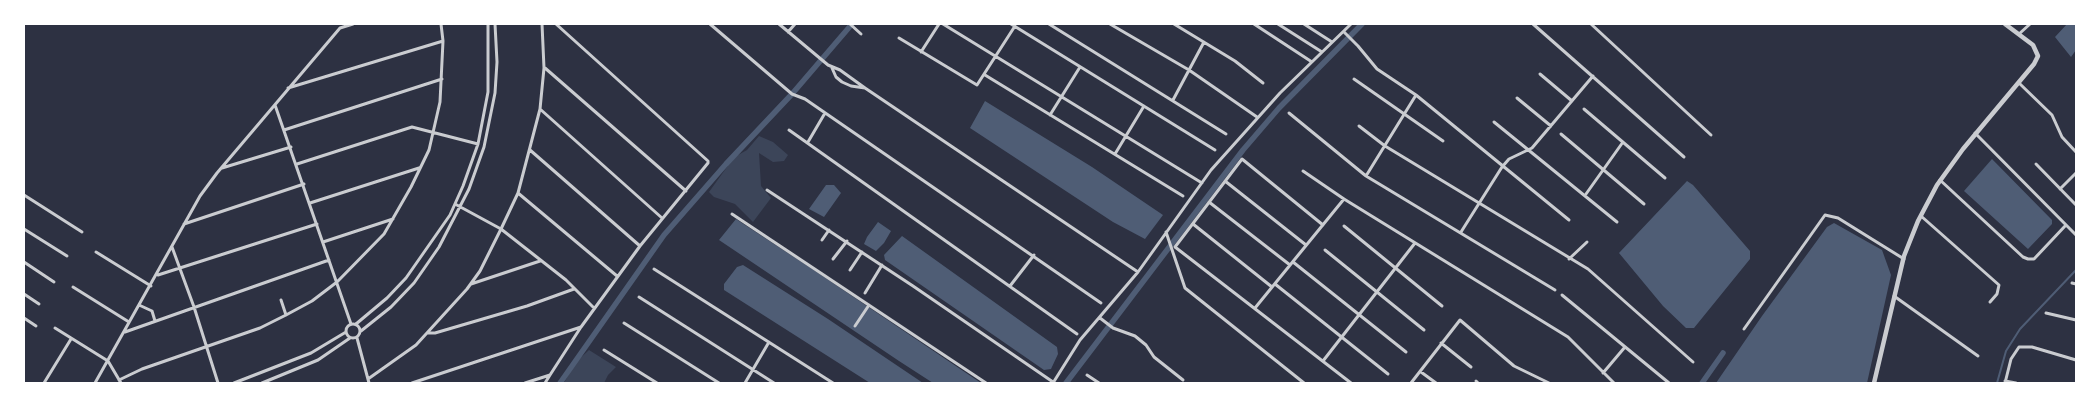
<!DOCTYPE html>
<style>
body{margin:0}
#map{position:relative;width:2100px;height:407px;overflow:hidden;background:#2d3142;font-family:"Varela Round",sans-serif}
canvas{display:block}
.frame{position:absolute;inset:0;border:25px solid #fff;pointer-events:none}
</style>
<div id="map">
<canvas width="2100" height="407"></canvas>
<div class="frame"></div>
</div>
<script>
const c = document.querySelector('canvas').getContext('2d');
c.lineJoin = 'round';
function paint(path, color) {
  c.fillStyle = color;
  c.fill(path, 'evenodd');
}
function toPath(rows) {
  const path = new Path2D();
  for (const r of rows) {
    if (r.length === 3) {
      path.moveTo(r[0] + r[2], r[1]);
      path.arc(r[0], r[1], r[2], 0, 2 * Math.PI);
      continue;
    }
    path.moveTo(r[0], r[1]);
    for (let i = 2; i < r.length; i += 2) path.lineTo(r[i], r[i + 1]);
  }
  return path;
}
function strokePath(path, color, width, dash) {
  c.strokeStyle = color;
  c.lineWidth = width;
  c.lineCap = dash ? 'butt' : 'round';
  c.setLineDash(dash || []);
  c.stroke(path);
}
paint(toPath([
 [759,136,773,142,788,155,784,161,773,162,759,153,761,186,771,198,753,222,735,204,714,197,709,192,727,167,731,159,747,150],
 [589,350,616,367,608,375,604,383,564,383,575,363]
]), '#3c4559');
paint(toPath([
 [2067,24,2076,24,2076,50,2071,57,2055,37],
 [985,101,1092,167,1163,215,1145,239,1113,222,970,128],
 [1992,159,2052,220,2052,224,2028,249,1964,191],
 [1687,181,1693,185,1750,251,1750,259,1694,328,1686,328,1663,306,1619,253],
 [826,185,834,185,841,193,824,217,809,209],
 [736,219,812,269,981,383,933,383,899,361,719,240],
 [878,222,891,231,884,243,876,251,864,244,867,237],
 [1834,223,1882,250,1891,275,1867,383,1716,383,1762,316,1827,227],
 [902,236,1057,347,1058,354,1051,369,1044,370,885,260,884,255],
 [743,265,828,319,923,383,870,383,724,290,724,284,737,267]
]), '#4f5d75');
strokePath(toPath([
 [1997,383,2006,351,2020,329,2076,270]
]), '#4f5d75', 2);
strokePath(toPath([
 [560,383,664,235,726,164,792,94,852,24],
 [1066,383,1243,150,1279,108,1362,24],
 [1702,383,1723,353]
]), '#4f5d75', 5.5);
strokePath(toPath([
 [710,24,792,94,805,99,1101,303],
 [779,24,828,65,840,70,865,88,851,86,842,82,836,77,832,68],
 [850,24,861,34],
 [943,24,1202,183],
 [1011,24,1215,150],
 [1049,24,1226,134],
 [1110,24,1189,70,1257,117],
 [1174,24,1235,61,1263,83],
 [1254,24,1312,62],
 [1278,24,1322,52],
 [1304,24,1332,42],
 [1533,24,1684,157],
 [1591,24,1711,135],
 [788,32,795,24],
 [1344,32,1358,46,1377,69,1416,95,1569,220],
 [2019,34,2030,24],
 [899,38,977,85,1015,26],
 [921,52,939,24],
 [545,68,686,191],
 [1540,74,1572,101],
 [985,75,1183,196],
 [1354,79,1443,141],
 [2019,83,2052,115,2062,137,2076,152],
 [288,88,443,41],
 [865,88,1138,272],
 [1517,98,1551,126],
 [1173,100,1204,42],
 [275,105,351,324],
 [540,109,662,218],
 [1584,109,1665,178],
 [1289,113,1366,176,1555,290],
 [1050,115,1080,67],
 [1494,122,1617,222],
 [1359,126,1385,146,1588,269,1693,362],
 [284,130,442,79],
 [789,130,1077,334],
 [1975,133,2076,235],
 [1561,134,1644,204],
 [808,142,825,113],
 [530,150,640,246],
 [1115,154,1144,106],
 [297,164,412,127,478,144],
 [2036,164,2076,205],
 [222,168,291,147],
 [1303,171,1344,199,1568,337,1614,383],
 [1366,176,1416,95],
 [1940,180,2023,257,2028,259,2034,259,2066,225],
 [1225,181,1306,245],
 [2060,189,2076,173],
 [767,190,913,286,1053,382],
 [518,193,617,276],
 [1586,194,1623,142],
 [24,195,82,232],
 [1209,202,1290,265],
 [310,203,419,168],
 [455,204,501,229,566,280,594,308],
 [732,214,986,383],
 [1921,216,1999,285,1997,294,1990,302],
 [184,224,304,184],
 [1193,224,1272,287],
 [1323,225,1242,159,1175,247,1351,383],
 [1344,226,1442,306],
 [24,229,67,256],
 [1166,232,1185,288,1304,383],
 [1461,232,1502,167,1509,159,1532,148,1593,76],
 [822,240,829,230],
 [323,242,393,219],
 [172,247,194,307,218,383],
 [1325,250,1424,330],
 [96,252,151,286],
 [833,259,847,241],
 [1569,259,1587,242],
 [24,262,54,282],
 [1293,262,1406,352],
 [654,269,833,383],
 [850,270,862,252],
 [158,275,317,224],
 [2072,283,2076,284],
 [471,284,540,261],
 [1275,284,1388,374],
 [1010,286,1034,255],
 [73,287,129,322],
 [865,293,882,265],
 [24,294,39,304],
 [1562,295,1669,383],
 [1894,296,1978,356],
 [639,297,774,383],
 [281,300,286,315],
 [139,305,152,311,155,321],
 [1255,308,1344,199],
 [2046,313,2076,320],
 [24,318,36,326],
 [1100,318,1113,328,1135,336,1146,345,1154,357,1183,380],
 [624,323,719,383],
 [353,331,7],
 [356,324,387,298,406,278,450,215,463,186,478,144,488,92,488,24],
 [855,326,869,305],
 [55,328,108,361,121,383],
 [1744,329,1825,215,1838,218,1904,259],
 [361,331,391,307,414,283,439,247,469,189,484,147,495,93,497,62,495,24],
 [125,332,329,260],
 [427,333,435,333,527,306,574,289],
 [357,338,369,383],
 [1441,343,1471,367],
 [604,350,657,383],
 [1323,361,1415,243],
 [1421,372,1436,383],
 [1603,373,1625,347],
 [1087,375,1099,383],
 [368,379,416,345,467,289,480,271,501,229,518,193,540,109,544,68,542,24],
 [119,380,142,369,260,328,286,315,312,301,337,282,384,234,411,187,429,150,440,102,443,41,441,24],
 [1476,381,1478,383],
 [2005,381,2016,383],
 [44,383,71,339],
 [95,383,200,196,217,173,340,28,353,24],
 [234,383,311,353,346,332],
 [262,383,318,360,350,338],
 [412,383,581,327,640,246,708,163,708,161,556,24],
 [525,383,550,375,581,327],
 [545,383,550,375],
 [745,383,769,342],
 [1053,383,1080,340,1138,272,1211,170,1280,93,1351,24],
 [1411,383,1460,320,1514,366,1549,383],
 [2005,383,2011,359,2019,347,2032,347,2076,360]
]), '#caccd0', 3);
strokePath(toPath([
 [1874,383,1904,256,1918,221,1937,185,1963,149,2034,64,2038,56,2033,45,2005,24]
]), '#caccd0', 4.5);
</script>
